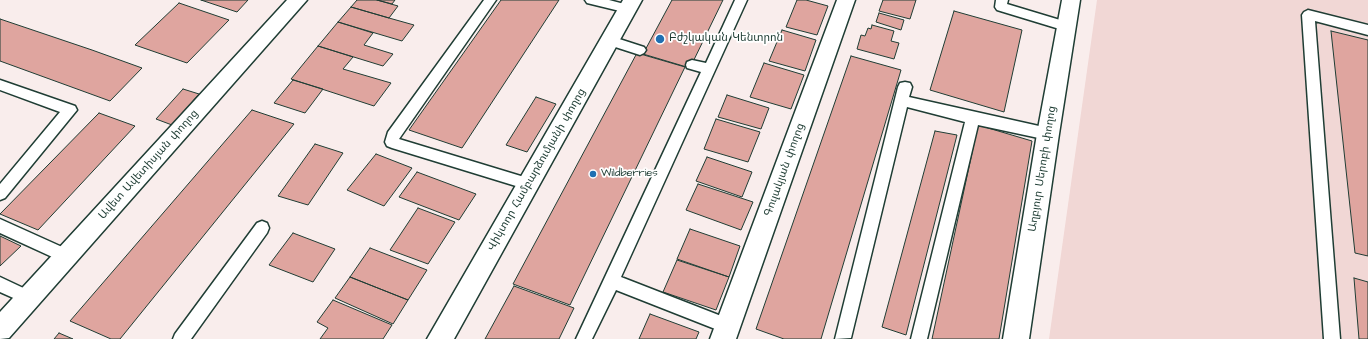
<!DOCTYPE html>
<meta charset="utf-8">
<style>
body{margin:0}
canvas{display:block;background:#f9edec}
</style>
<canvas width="1368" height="339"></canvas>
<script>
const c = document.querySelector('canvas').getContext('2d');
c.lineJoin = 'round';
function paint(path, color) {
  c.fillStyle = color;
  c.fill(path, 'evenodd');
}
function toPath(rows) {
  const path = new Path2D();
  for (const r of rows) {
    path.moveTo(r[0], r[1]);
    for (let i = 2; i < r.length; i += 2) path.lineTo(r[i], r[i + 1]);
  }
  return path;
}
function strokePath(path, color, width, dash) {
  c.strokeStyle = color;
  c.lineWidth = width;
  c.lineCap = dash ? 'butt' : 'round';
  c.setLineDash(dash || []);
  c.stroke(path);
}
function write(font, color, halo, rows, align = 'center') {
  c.font = font + ' "Architects Daughter","Noto Sans Armenian",sans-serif';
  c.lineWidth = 3.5;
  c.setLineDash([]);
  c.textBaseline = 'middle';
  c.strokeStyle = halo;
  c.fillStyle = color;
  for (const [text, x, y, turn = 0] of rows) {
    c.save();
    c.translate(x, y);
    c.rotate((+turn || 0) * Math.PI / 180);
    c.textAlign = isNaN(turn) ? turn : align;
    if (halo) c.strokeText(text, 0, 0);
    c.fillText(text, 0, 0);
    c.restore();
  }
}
paint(toPath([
 [1097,0,1368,0,1368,339,1049,339]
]), '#f1d7d5');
const building = toPath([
 [201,0,248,0,237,12,201,0],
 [357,0,377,0,398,6,389,18,351,7,357,0],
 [377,0,395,0,392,4,377,0],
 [501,0,559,0,462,148,409,130,501,0],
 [672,0,723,0,690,68,643,54,672,0],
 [797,0,806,0,828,6,817,35,786,27,797,0],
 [883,0,916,0,910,19,879,11,883,0],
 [179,3,229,20,187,63,135,45,179,3],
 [351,7,389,18,414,25,402,41,338,22,351,7],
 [954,11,1022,30,1004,112,930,90,954,11],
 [879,13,904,20,901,30,876,22,879,13],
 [0,19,92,50,142,68,110,101,0,61,0,19],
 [338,22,373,33,364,45,393,54,383,66,318,46,338,22],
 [872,25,894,31,891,41,899,43,894,59,857,49,861,35,865,36,868,28,871,29,872,25],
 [782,30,816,40,805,71,769,61,782,30],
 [1331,31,1368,40,1368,256,1355,253,1331,31],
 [318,46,353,57,343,69,391,83,374,106,291,79,318,46],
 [637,53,685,67,570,305,513,284,637,53],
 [851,56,901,70,821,339,784,339,756,329,851,56],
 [764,63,804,75,791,109,750,97,764,63],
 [293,80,323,89,305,113,274,103,293,80],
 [183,89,199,94,172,125,156,119,183,89],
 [727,95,769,108,761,129,718,117,727,95],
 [536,97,556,104,527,152,506,145,536,97],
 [252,110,294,124,120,339,111,339,70,321,252,110],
 [99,113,135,126,38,230,0,214,99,113],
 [716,119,760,132,748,162,704,149,716,119],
 [978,125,1032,141,999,339,932,339,978,125],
 [935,131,957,135,906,335,882,327,935,131],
 [315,144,343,153,308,205,278,196,315,144],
 [376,154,412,168,384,206,347,190,376,154],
 [707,157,752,172,742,197,696,181,707,157],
 [417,172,476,194,459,220,399,197,417,172],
 [698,184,753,202,741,230,686,210,698,184],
 [418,208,455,222,428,264,390,250,418,208],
 [690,229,740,246,729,277,677,259,690,229],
 [293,233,335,249,313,282,269,265,293,233],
 [0,236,21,246,0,266,0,236],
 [370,248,427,270,408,300,350,277,370,248],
 [677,260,729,277,716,310,663,292,677,260],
 [350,277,408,300,393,324,335,298,350,277],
 [1354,278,1368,282,1368,339,1359,339,1354,278],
 [514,286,574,308,559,339,485,339,514,286],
 [333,300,392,325,383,339,320,339,328,328,317,322,333,300],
 [650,314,699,332,696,339,639,339,650,314],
 [59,333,73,339,54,339,59,333]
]);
paint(building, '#dfa59f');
strokePath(building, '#1f3d34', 1);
const lane = toPath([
 [484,0,496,0,399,139,534,180,536,184,534,188,529,190,392,148,387,146,385,142,388,132,484,0],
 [585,0,609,0,632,6,634,9,632,12,628,13,587,3,585,0],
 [735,0,747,0,621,277,734,321,736,326,734,331,728,334,616,290,592,339,576,339,701,72,687,68,686,65,687,62,692,60,706,63,735,0],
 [996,0,1008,0,1007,4,1070,23,1072,26,1070,29,1066,31,997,10,995,7,996,0],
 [1308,10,1368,25,1368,35,1315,21,1340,339,1324,339,1302,15,1304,12,1308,10],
 [610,36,644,47,646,50,644,53,640,55,606,44,604,41,606,38,610,36],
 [0,80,75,106,77,110,5,198,0,200,0,184,60,112,0,90,0,80],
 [905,82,910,83,912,87,909,97,1048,128,1053,130,1055,134,1053,138,1048,140,978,125,927,339,911,339,965,122,907,107,851,338,835,339,898,87,900,83,905,82],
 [0,219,71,251,74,256,71,261,66,263,61,261,0,233,0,219],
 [262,221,267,223,269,228,267,233,191,339,173,339,175,334,257,223,262,221],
 [0,277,34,293,37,298,34,303,29,305,0,292,0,277]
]);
const street = toPath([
 [837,0,855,0,736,339,710,339,837,0],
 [1062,0,1080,0,1059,134,1029,339,1003,339,1037,134,1062,0]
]);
const secondary = toPath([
 [287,0,307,0,9,338,0,339,0,312,287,0],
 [623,0,642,0,454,339,427,339,623,0]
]);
strokePath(lane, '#1f3d34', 3);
strokePath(street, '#1f3d34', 3);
strokePath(secondary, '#1f3d34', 3);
paint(lane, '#fff');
paint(street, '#fff');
paint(secondary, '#fff');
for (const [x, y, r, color] of [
 [660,39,5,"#1f6fb2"],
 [593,174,4,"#1f6fb2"]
]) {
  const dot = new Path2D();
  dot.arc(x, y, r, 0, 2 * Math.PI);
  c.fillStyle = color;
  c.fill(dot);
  strokePath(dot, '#fff', 1.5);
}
write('11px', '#1f3d34', '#fff', [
 ["Բժշկական Կենտրոն",669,39],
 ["Wildberries",601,174]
], 'left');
write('11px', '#1f3d34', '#fff', [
 ["Ավետ Ավետիսյան փողոց",149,165,-48],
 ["Աղբյուր Սերոբի փողոց",1043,169,-81],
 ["Վիկտոր Համբարձումյանի փողոց",537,170,-60],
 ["Գուլակյան փողոց",785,170,-70]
]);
</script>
